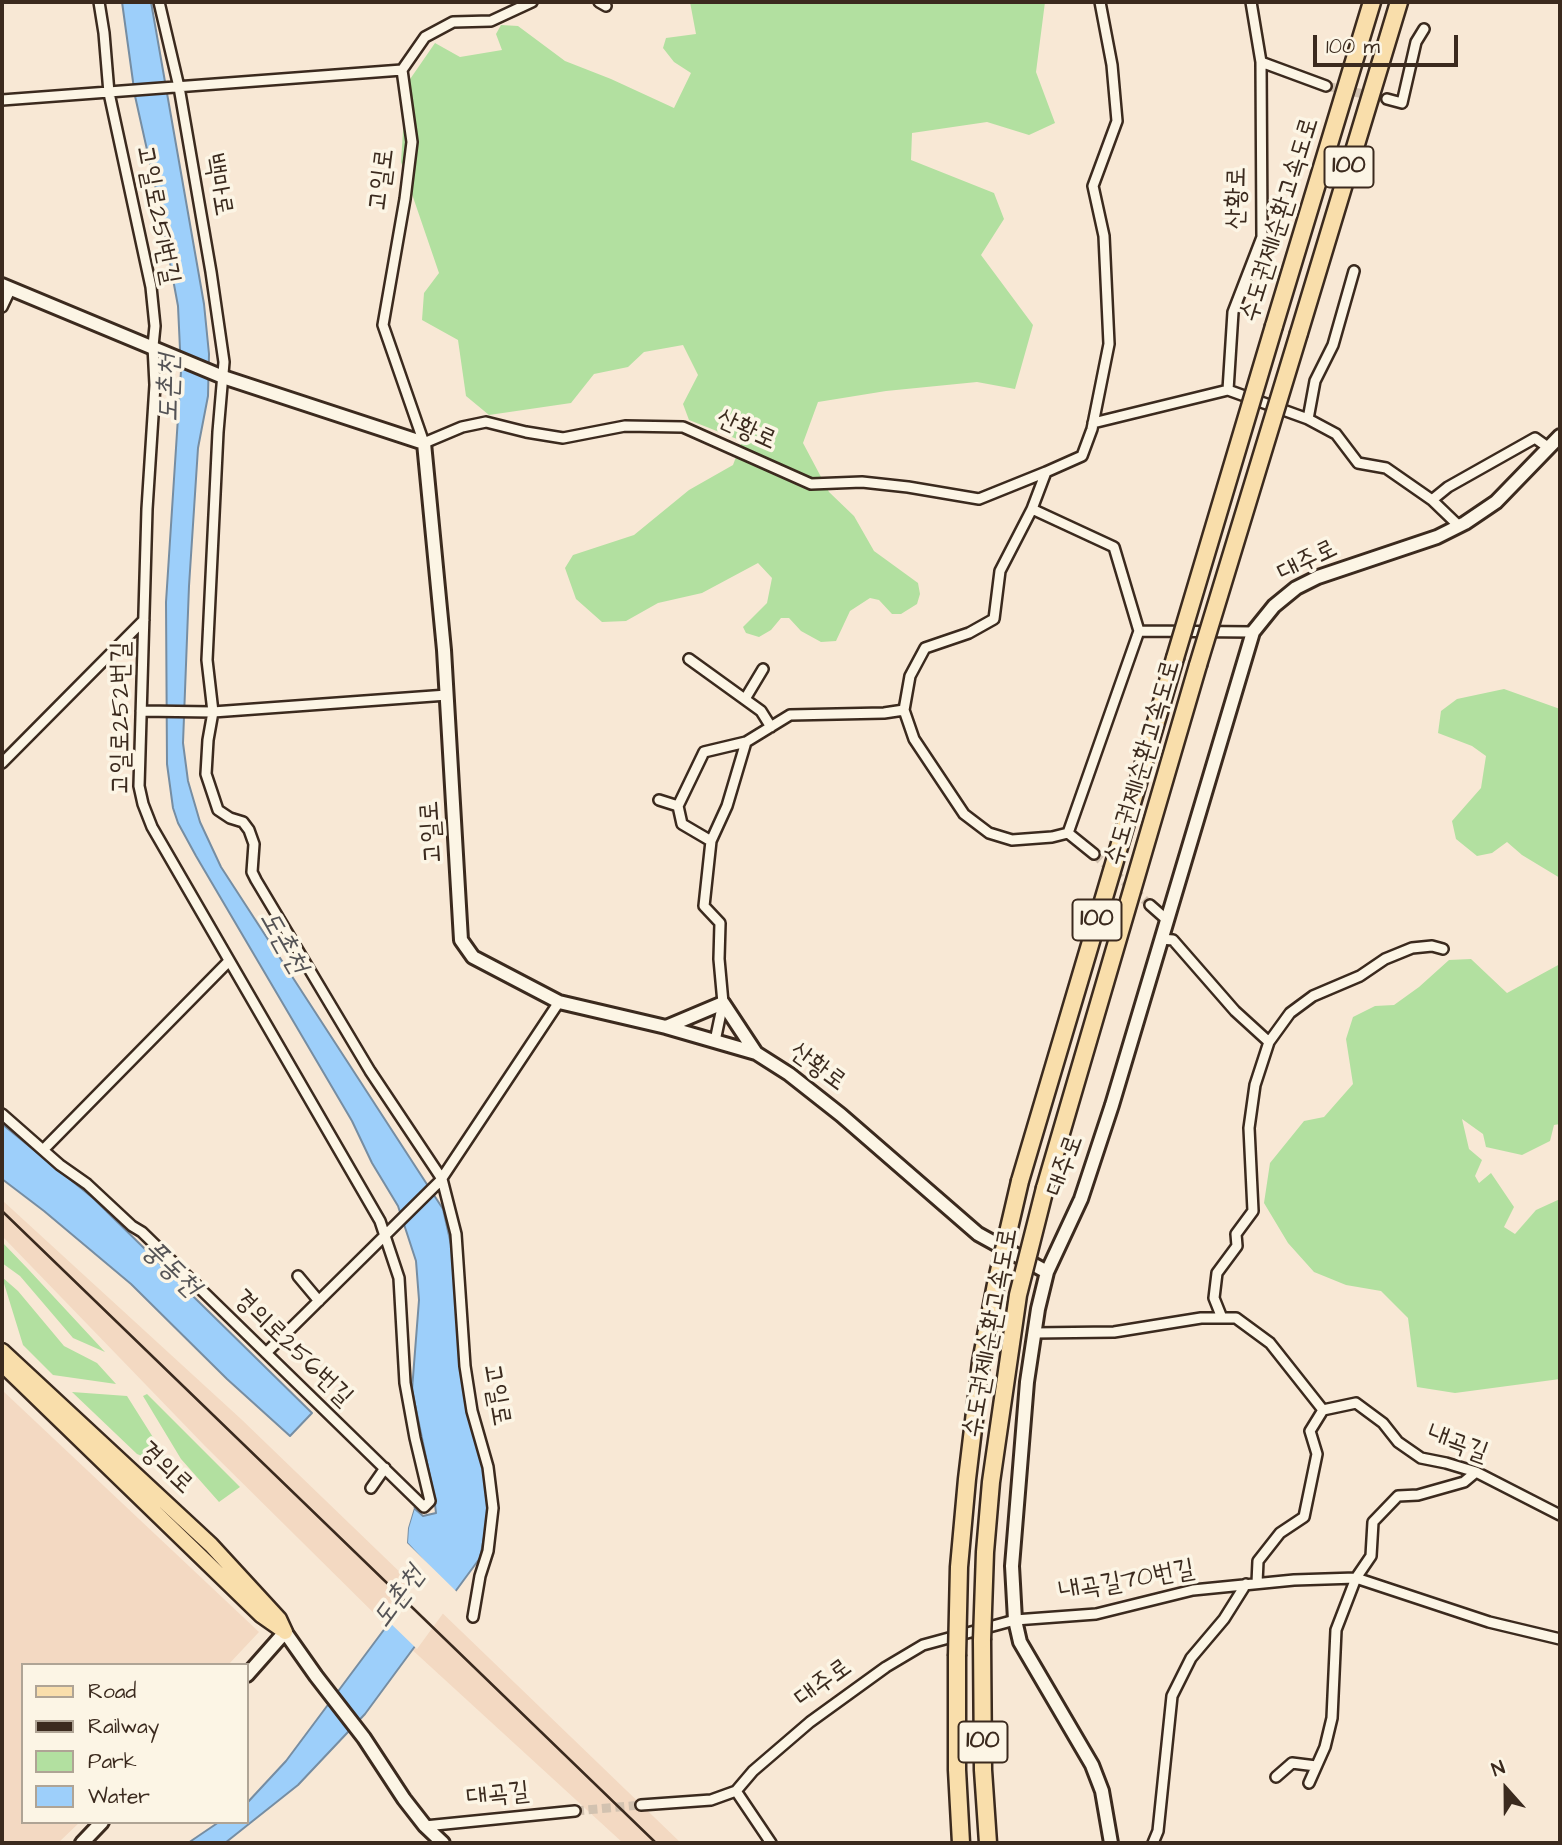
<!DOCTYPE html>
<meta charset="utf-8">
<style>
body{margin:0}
#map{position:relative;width:1562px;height:1845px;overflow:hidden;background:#f8e8d5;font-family:"Architects Daughter",sans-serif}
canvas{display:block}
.frame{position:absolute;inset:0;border:4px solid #3b2a1e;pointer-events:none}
.legend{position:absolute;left:21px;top:1663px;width:228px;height:161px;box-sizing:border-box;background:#fcf5e5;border:2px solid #afa495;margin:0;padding:9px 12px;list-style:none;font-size:21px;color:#3b2a1e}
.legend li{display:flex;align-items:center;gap:14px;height:35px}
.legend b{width:35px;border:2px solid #afa495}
.north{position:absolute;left:1471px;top:1754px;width:70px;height:70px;-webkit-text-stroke:5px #fcf5e5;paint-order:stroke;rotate:339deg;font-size:19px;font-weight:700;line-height:28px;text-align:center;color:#3b2a1e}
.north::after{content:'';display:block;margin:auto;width:24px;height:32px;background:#3b2a1e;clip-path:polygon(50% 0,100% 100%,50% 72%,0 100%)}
.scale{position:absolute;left:1313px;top:35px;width:145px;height:32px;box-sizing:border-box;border:4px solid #3b2a1e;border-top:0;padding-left:9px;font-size:21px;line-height:24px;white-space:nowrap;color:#3b2a1e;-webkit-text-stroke:5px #fcf5e5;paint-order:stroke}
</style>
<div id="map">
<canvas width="1562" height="1845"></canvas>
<div class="frame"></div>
<ul class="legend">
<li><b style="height:9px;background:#f9deab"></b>Road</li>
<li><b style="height:9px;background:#3b2a1e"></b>Railway</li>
<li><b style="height:19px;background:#b2e0a0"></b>Park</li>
<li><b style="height:19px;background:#9dcffa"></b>Water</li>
</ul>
<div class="north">N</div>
<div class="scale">100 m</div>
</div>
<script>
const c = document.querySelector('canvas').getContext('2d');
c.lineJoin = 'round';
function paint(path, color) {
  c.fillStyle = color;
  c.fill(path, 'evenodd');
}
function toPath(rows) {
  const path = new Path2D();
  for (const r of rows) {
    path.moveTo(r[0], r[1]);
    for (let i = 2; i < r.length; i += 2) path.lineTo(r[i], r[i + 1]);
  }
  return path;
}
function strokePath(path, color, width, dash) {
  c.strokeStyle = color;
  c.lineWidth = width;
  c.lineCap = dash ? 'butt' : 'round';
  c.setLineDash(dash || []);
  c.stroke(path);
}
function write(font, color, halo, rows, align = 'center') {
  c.font = font + ' "Architects Daughter","Poor Story",sans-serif';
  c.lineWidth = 7;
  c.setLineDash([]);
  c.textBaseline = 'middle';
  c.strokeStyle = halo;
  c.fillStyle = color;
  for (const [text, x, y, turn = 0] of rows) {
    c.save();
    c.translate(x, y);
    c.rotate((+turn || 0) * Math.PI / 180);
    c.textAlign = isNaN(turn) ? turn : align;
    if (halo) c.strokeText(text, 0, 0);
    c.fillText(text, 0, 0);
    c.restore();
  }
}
paint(toPath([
 [2,1200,241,1419,681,1843,623,1843,396,1635,205,1446,2,1236],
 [2,1390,259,1632,228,1665,23,1665,23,1822,80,1822,58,1843,2,1843]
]), '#f3d9c2');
paint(toPath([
 [690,2,1045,2,1036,72,1055,123,1029,135,987,122,912,133,911,160,994,193,1004,219,981,255,1033,325,1015,389,977,382,886,391,818,402,803,443,829,492,854,516,874,551,918,583,920,594,917,604,901,614,892,614,879,600,870,598,850,611,836,641,821,642,801,631,789,618,781,618,771,630,759,637,746,633,743,627,767,603,772,578,758,563,702,593,658,603,626,621,602,622,576,599,565,568,573,555,634,535,689,490,733,465,742,441,689,420,683,404,698,375,683,345,644,352,628,367,594,374,571,403,489,415,466,396,458,340,422,320,424,293,439,273,401,162,406,85,435,43,460,57,502,50,496,34,501,25,518,26,565,61,611,79,674,108,691,73,674,62,663,48,666,38,696,34],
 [1504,689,1560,709,1560,878,1522,855,1507,842,1492,853,1477,856,1456,839,1452,821,1481,788,1486,756,1472,746,1438,733,1441,711,1457,699],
 [1471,959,1507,993,1560,964,1560,1124,1554,1125,1550,1141,1522,1155,1486,1147,1483,1134,1462,1119,1469,1149,1482,1160,1475,1176,1479,1183,1491,1173,1514,1207,1504,1227,1515,1234,1536,1210,1560,1199,1560,1379,1455,1393,1417,1387,1408,1318,1381,1291,1346,1285,1314,1272,1288,1243,1264,1203,1270,1163,1304,1121,1324,1117,1353,1084,1346,1039,1353,1017,1375,1006,1394,1005,1419,987,1449,960],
 [2,1242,28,1269,105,1352,73,1338,20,1276,2,1263],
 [2,1277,18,1291,64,1346,97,1363,116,1384,53,1375,23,1345],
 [72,1392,127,1396,173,1469,137,1454],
 [147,1394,240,1487,219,1502,181,1459,143,1396]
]), '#b2e0a0');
const water = toPath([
 [122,2,151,2,204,304,209,354,208,396,198,448,189,586,183,743,188,781,200,822,221,867,443,1209,452,1249,460,1349,469,1412,486,1478,490,1506,480,1558,365,1714,298,1785,225,1843,188,1843,219,1822,247,1822,247,1803,286,1761,430,1568,407,1543,408,1528,414,1508,423,1516,436,1513,434,1496,412,1390,419,1300,416,1261,398,1206,372,1163,352,1121,196,856,178,823,173,808,167,764,166,602,181,371,178,306,158,199,135,96,122,2],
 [2,1124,93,1198,312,1413,290,1436,227,1379,131,1284,44,1211,2,1179,2,1124]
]);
paint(water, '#9dcffa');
strokePath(water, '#768da2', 2);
paint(toPath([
 [411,1505,414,1508,408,1528,407,1543,458,1593,417,1649,387,1620,425,1568,403,1544,404,1527]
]), '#f8e8d5');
strokePath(toPath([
 [1326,86,1387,99],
 [1094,854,1150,905],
 [575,1811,641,1805]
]), '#d2c2b0', 9, [9, 4.5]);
const street = toPath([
 [159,2,179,87,211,272,224,362,218,432,207,660,213,712,208,740,206,774,218,810,230,818,243,822,249,830,254,844,252,872,256,880,370,1071,442,1179,456,1234,465,1366,472,1411,488,1467,493,1508,488,1551,480,1576,473,1617],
 [532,2,491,21,453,22,425,37,402,70,412,142,405,199,383,325,424,443,462,427,486,422,526,432,563,438,625,426,683,427,811,484,862,482,908,487,979,499,1046,472],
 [599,2,606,6],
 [1261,62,1326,86],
 [1387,99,1402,103,1416,42,1424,29],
 [2,100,402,70],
 [2,307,11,288],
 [1228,390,1233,312,1262,237,1261,62,1251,2],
 [1308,419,1315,381,1333,345,1354,271],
 [1093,423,1228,390,1308,419,1336,434,1358,463,1386,468,1432,500,1459,526],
 [1432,500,1448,487,1535,438,1549,448],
 [1032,509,1114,547,1139,631],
 [689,659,761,711,771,727],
 [745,699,763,669],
 [141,711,213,712,447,695],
 [2,763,144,620],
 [659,800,678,806],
 [1068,833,1052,837,1012,840,989,833,964,814,914,739,904,710,910,676,925,648,969,633,994,619,1000,571,1032,509,1046,472,1082,456,1092,429,1109,344,1104,236,1093,186,1117,121,1112,65,1100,2],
 [1068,833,1139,631,1253,632],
 [1068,833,1094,854],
 [711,841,682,824,678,806,704,752,746,742],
 [1150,905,1167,920],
 [1161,939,1173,940,1235,1011,1269,1042,1290,1013,1313,996,1360,976,1385,959,1412,948,1432,946,1443,949],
 [715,1041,723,1003,719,959,720,923,704,906,711,841,727,806,746,742,790,715,884,713,904,710],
 [2,1114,60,1165,87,1184,132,1226,142,1232,424,1507,430,1501,415,1438,405,1383,399,1278,380,1221,152,827,143,804,139,786,147,509,155,385,153,346,155,326,151,287,109,93,104,33,99,2],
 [43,1150,229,961],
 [298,1276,319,1301],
 [1222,1318,1214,1298,1217,1273,1237,1246,1236,1234,1253,1211,1249,1128,1255,1085,1269,1042],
 [1034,1333,1114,1332,1201,1318,1236,1318,1270,1343,1323,1410,1356,1403,1383,1423,1398,1442,1421,1458,1446,1463,1476,1472,1560,1515],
 [266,1353,440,1181,559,1002],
 [371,1488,385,1468],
 [1257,1583,1258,1561,1280,1533,1304,1517,1317,1454,1310,1431,1323,1410],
 [1276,1777,1292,1763,1316,1766],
 [1309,1783,1325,1747,1332,1718,1336,1630,1356,1578,1489,1622,1560,1639],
 [736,1791,753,1771,810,1722,886,1667,923,1645,1015,1620,1096,1614,1193,1590,1294,1580,1356,1578,1371,1556,1373,1522,1398,1496,1418,1495,1464,1482,1476,1472],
 [736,1791,771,1843],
 [641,1805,711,1800,736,1791],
 [425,1826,575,1811],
 [1153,1843,1158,1831,1172,1696,1191,1658,1224,1619,1246,1584]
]);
const secondary = toPath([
 [2,285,223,377,424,443,444,650,461,940,473,957,559,1002,666,1027,756,1053,789,1074,841,1115,978,1234,1047,1272],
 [666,1027,723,1003,756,1053],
 [247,1675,285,1632,316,1676,364,1738,404,1799,425,1826,443,1843],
 [82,1843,102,1822],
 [1111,1843,1102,1791,1092,1765,1020,1642,1015,1620,1012,1566,1027,1382,1038,1309,1047,1272,1081,1199,1112,1105,1253,632,1274,606,1296,588,1318,577,1437,537,1465,523,1496,502,1560,436]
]);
const primary = toPath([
 [2,1351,211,1545,279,1619,285,1632],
 [2,1364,261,1615,281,1629]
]);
const highway = toPath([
 [1274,326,1372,2],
 [1299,333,1399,2],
 [1020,1181,1175,658],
 [1045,1188,1198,665],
 [982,1640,983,1770,988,1843],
 [957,1656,957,1770,961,1843]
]);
strokePath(street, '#3b2a1e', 14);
strokePath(secondary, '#3b2a1e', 18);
strokePath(primary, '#3b2a1e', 19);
strokePath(highway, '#3b2a1e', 21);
strokePath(street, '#fcf5e5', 9);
strokePath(secondary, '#fcf5e5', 12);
strokePath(primary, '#f9deab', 14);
strokePath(highway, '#f9deab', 16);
strokePath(toPath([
 [2,1211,656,1843]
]), '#3b2a1e', 2.5);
const highwayBridge = toPath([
 [1175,658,1274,326],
 [1198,665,1299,333],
 [982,1640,985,1552,991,1482,1018,1295,1045,1188],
 [957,1656,959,1567,967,1479,981,1362,996,1284,1020,1181]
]);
strokePath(highwayBridge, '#3b2a1e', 21, []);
strokePath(highwayBridge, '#f9deab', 16);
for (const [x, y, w] of [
 [1349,167,49],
 [1097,920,49],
 [983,1742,49]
]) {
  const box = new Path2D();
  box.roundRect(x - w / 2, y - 20.5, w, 41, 5);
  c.fillStyle = '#fcf5e5';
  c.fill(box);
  strokePath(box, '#3b2a1e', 2);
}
write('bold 24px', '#3b2a1e', null, [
 ["100",1349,167],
 ["100",1097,920],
 ["100",983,1742]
]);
write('26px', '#3b2a1e', '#fcf5e5', [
 ["고일로",383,180,-83],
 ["백마로",217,185,80],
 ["산황로",1238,198,-89],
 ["고일로251번길",156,215,79],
 ["수도권제1순환고속도로",1281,220,-73],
 ["산황로",746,431,24],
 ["대주로",1308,562,-26],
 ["고일로252번길",123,718,-90],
 ["수도권제1순환고속도로",1144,763,-74],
 ["고일로",433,832,-94],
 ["산황로",817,1068,36],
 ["대주로",1066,1166,-70],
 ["수도권제1순환고속도로",992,1333,-80],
 ["경의로256번길",292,1349,44],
 ["고일로",495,1395,80],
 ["내곡길",1457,1445,20],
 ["경의로",165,1469,43],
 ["내곡길70번길",1127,1582,-10],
 ["대주로",824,1684,-36],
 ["대곡길",498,1796,-6]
]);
write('italic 28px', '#545355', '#fcf5e5', [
 ["도촌천",171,388,-89],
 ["도촌천",282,943,60],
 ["풍동천",170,1270,44],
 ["도촌천",400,1598,-54]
]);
</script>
